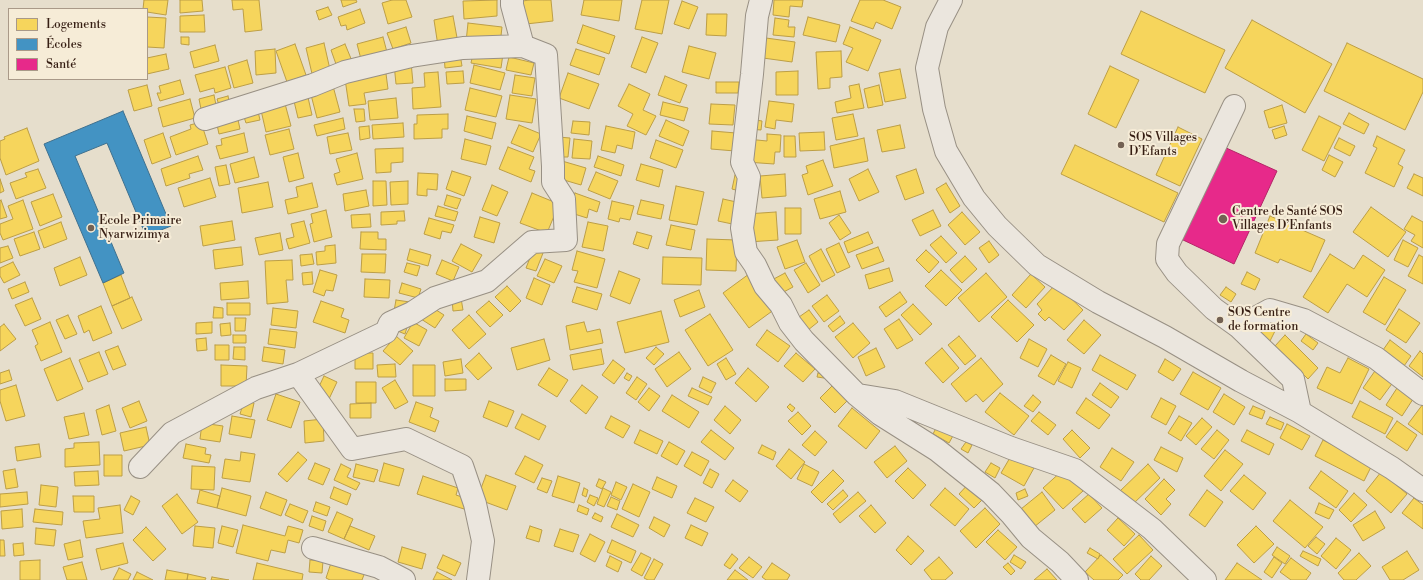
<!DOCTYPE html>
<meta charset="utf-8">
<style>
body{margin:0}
#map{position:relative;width:1423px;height:580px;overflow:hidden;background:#e6decc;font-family:"Libre Bodoni",serif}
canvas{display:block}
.legend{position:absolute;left:8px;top:8px;width:140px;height:72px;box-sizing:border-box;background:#f6ecd7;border:1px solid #a99988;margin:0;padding:5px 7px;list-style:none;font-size:12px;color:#351d12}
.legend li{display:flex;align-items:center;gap:8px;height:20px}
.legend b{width:20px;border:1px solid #a99988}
</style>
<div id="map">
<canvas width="1423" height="580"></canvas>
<ul class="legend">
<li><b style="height:11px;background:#f6d55c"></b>Logements</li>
<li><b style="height:11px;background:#4393c3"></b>Écoles</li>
<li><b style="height:11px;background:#e7298a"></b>Santé</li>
</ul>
</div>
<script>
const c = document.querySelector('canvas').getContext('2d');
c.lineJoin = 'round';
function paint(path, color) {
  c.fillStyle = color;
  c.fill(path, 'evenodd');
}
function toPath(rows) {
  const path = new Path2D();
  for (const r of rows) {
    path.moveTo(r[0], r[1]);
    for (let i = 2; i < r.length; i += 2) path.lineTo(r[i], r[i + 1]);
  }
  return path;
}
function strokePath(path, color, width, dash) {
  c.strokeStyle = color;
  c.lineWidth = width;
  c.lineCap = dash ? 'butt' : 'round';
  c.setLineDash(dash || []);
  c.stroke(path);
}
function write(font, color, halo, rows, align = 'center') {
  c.font = font + ' "Libre Bodoni",serif';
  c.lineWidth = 4;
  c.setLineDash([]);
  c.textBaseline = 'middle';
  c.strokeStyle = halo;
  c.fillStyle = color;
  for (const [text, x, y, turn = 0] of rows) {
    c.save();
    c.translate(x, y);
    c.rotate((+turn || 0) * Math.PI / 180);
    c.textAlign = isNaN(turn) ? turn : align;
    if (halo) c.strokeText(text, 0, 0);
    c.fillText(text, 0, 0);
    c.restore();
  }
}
const homes = toPath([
 [144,0,168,0,166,15,147,12,147,9,143,9,144,0],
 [180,0,202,0,203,11,180,13,180,0],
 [232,0,259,0,262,30,245,32,243,9,233,10,232,0],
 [341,0,356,0,357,2,343,7,341,0],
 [392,0,406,0,412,17,388,24,382,3,392,0],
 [497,0,497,16,464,19,463,1,497,0],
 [529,0,551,0,553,21,526,24,523,1,529,0],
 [584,0,622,0,619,21,581,15,584,0],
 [642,0,669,0,662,34,635,29,642,0],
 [774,0,803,0,802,7,790,6,789,17,773,15,774,0],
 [860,0,883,0,901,7,892,29,876,22,873,29,851,21,860,0],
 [682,1,698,7,689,29,674,24,682,1],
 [328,7,332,15,319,20,316,11,328,7],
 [360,9,365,23,347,30,346,25,341,26,338,17,360,9],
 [1141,11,1225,50,1205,93,1121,54,1141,11],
 [707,14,727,14,726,36,706,35,707,14],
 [204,15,205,32,180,32,180,16,204,15],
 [453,16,458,43,438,46,434,20,453,16],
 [147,17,166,18,164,48,147,47,147,17],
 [808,17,840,25,836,42,803,35,808,17],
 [775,18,789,20,788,27,795,27,794,37,773,35,775,18],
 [1252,20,1332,64,1305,113,1225,68,1252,20],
 [468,23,502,27,500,45,466,42,468,23],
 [583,25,615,36,609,54,577,43,583,25],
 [406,27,411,43,393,49,387,33,406,27],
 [850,27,881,40,868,71,846,62,853,48,843,44,850,27],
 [181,37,189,37,189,45,181,44,181,37],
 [383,37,388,56,362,63,357,44,383,37],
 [642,37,658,43,646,73,631,67,642,37],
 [766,38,795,42,792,62,763,58,766,38],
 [324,43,331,74,313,78,306,48,324,43],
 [1347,43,1423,79,1423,92,1405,130,1324,91,1347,43],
 [295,44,306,75,287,82,276,51,295,44],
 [345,44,352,61,337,67,331,50,345,44],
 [215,45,219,61,194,68,190,52,215,45],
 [689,46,716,53,709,79,682,72,689,46],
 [275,49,276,73,256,75,255,51,275,49],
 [474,49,503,54,501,68,471,63,474,49],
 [576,49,605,58,599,75,570,65,576,49],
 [841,51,842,77,830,78,830,88,818,89,816,52,841,51],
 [166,54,169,69,147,74,147,58,166,54],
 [460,54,462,66,445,68,444,56,460,54],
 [509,57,534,63,531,75,506,70,509,57],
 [247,60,253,83,234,88,228,66,247,60],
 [411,62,413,83,396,84,394,64,411,62],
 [474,65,505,73,500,90,470,83,474,65],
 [385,66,388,89,364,93,366,104,349,106,345,79,385,66],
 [1110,66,1139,80,1116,128,1088,114,1110,66],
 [225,67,231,88,215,93,214,88,200,92,195,75,225,67],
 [900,69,906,98,885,102,879,73,900,69],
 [463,71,464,83,447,84,446,72,463,71],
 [798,71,798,95,776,95,776,72,798,71],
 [438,72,441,107,413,109,412,88,425,87,424,73,438,72],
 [568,73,599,84,589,109,559,98,568,73],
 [515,75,535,78,532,96,512,93,515,75],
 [665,76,687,85,680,103,658,95,665,76],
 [180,80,184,94,160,101,157,93,161,93,159,86,180,80],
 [716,82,739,82,738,93,716,93,716,82],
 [629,84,650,94,643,110,656,116,646,135,627,126,633,114,618,106,629,84],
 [859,84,864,108,837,113,835,102,851,98,849,86,859,84],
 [147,85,152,106,134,111,128,90,147,85],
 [879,85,883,105,868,108,864,89,879,85],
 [333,86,340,112,317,118,310,91,333,86],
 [470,88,502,96,496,117,465,110,470,88],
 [307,93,312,115,298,118,293,97,307,93],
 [214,95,216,105,201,109,199,99,214,95],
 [510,95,536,99,532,123,506,119,510,95],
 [228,96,230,105,220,108,217,99,228,96],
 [396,98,398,118,370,120,368,101,396,98],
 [190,99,195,118,163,127,158,108,190,99],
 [284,100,291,126,266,132,260,106,284,100],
 [769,101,794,104,792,122,776,120,775,129,765,127,769,101],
 [663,102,688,108,684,121,660,115,663,102],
 [711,104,735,105,733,125,709,124,711,104],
 [1282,105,1287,123,1269,128,1264,111,1282,105],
 [257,107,260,120,246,123,242,111,257,107],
 [354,109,364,109,365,121,356,122,354,109],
 [1349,113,1369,124,1364,134,1343,124,1349,113],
 [448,114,448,129,442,129,442,138,414,139,414,124,417,124,417,115,448,114],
 [853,114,858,136,836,140,832,118,853,114],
 [237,115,240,129,219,134,216,120,237,115],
 [467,116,496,123,492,139,464,131,467,116],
 [1319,116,1341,127,1324,161,1302,150,1319,116],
 [343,118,345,129,317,136,314,125,343,118],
 [750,119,762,121,761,130,749,129,750,119],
 [666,120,689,131,683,146,659,136,666,120],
 [573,121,590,122,589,135,571,133,573,121],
 [201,122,208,144,176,155,170,137,191,129,190,125,201,122],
 [403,123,404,137,373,139,372,125,403,123],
 [519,125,541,134,533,152,511,143,519,125],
 [900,125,905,148,882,152,877,130,900,125],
 [369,126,370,138,360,140,359,127,369,126],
 [606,126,635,132,632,149,617,145,615,153,601,150,606,126],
 [1284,126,1287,135,1275,139,1272,130,1284,126],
 [1178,127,1202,139,1180,186,1156,175,1178,127],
 [27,128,39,161,6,175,0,158,0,141,5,139,4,137,27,128],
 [289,129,294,149,270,155,265,135,289,129],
 [712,131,736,133,735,151,711,149,712,131],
 [824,132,825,150,800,151,799,133,824,132],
 [163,133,171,157,152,164,144,140,163,133],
 [244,133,248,152,220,159,216,146,222,145,221,139,244,133],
 [348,133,352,150,330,154,327,137,348,133],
 [767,134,781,135,780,152,775,152,774,164,746,162,747,139,767,141,767,134],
 [784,136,795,136,796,157,784,157,784,136],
 [1377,136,1405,150,1398,164,1403,167,1394,187,1365,173,1377,148,1373,146,1377,136],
 [558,137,570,138,568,157,556,157,558,137],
 [864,138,868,161,834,168,830,146,864,138],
 [1339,138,1355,146,1350,156,1334,148,1339,138],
 [465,139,491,146,486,165,461,159,465,139],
 [574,139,592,141,590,159,572,158,574,139],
 [656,140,683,150,676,168,650,158,656,140],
 [1075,145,1178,193,1164,222,1061,174,1075,145],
 [508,147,534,157,529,169,535,171,531,182,499,169,508,147],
 [403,148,403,162,391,163,391,172,376,173,375,149,403,148],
 [298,153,304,178,289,182,283,157,298,153],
 [357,153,363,179,337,185,334,174,340,172,336,159,357,153],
 [1329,155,1343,162,1335,177,1322,170,1329,155],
 [198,156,203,170,189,174,190,178,166,186,161,169,198,156],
 [598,156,624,165,621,176,594,167,598,156],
 [254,157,259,177,235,183,230,164,254,157],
 [823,160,833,186,808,195,802,175,808,173,806,166,823,160],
 [562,161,586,168,581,185,557,178,562,161],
 [641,164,663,170,659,187,636,180,641,164],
 [226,165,230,184,219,186,215,167,226,165],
 [38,169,46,188,16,199,10,183,27,177,25,173,38,169],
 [868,169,879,192,859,201,849,179,868,169],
 [916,169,924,193,905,200,896,176,916,169],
 [452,171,471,177,464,196,446,189,452,171],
 [596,172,618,181,610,199,588,190,596,172],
 [418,173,438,174,437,190,427,189,427,196,417,195,418,173],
 [785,174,786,196,762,198,760,176,785,174],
 [1414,174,1423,178,1423,196,1407,188,1414,174],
 [735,175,747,178,743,192,732,189,735,175],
 [210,178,216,197,184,207,178,188,210,178],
 [0,179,4,191,0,193,0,179],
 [373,181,386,181,387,205,373,206,373,181],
 [408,181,408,204,391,205,390,182,408,181],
 [268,182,273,207,242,213,238,188,268,182],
 [312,183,318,207,288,214,285,200,298,197,296,187,312,183],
 [946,183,960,206,950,213,936,189,946,183],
 [492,185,508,192,497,216,482,210,492,185],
 [676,186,704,192,697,225,669,220,676,186],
 [366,190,369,206,345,211,343,194,366,190],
 [840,191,846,212,820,219,814,199,840,191],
 [532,193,559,204,547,233,520,223,532,193],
 [575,193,600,202,597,212,589,209,587,218,568,212,575,193],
 [53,194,62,217,40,226,31,202,53,194],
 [447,195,461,199,457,209,444,205,447,195],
 [723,199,741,203,737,225,718,221,723,199],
 [1,200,7,217,0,219,0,201,1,200],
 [23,200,33,229,3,240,0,233,0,224,13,219,8,206,23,200],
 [641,200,664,205,661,219,637,214,641,200],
 [612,201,634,206,630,220,620,218,619,222,608,219,612,201],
 [438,206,458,212,455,221,435,216,438,206],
 [1371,207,1406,232,1388,257,1353,232,1371,207],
 [785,208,801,208,801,234,785,234,785,208],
 [326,210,332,237,314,242,310,224,313,223,311,214,326,210],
 [933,210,941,226,920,236,912,220,933,210],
 [404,211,405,221,397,221,397,224,381,225,381,212,404,211],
 [776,212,778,240,748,242,746,214,776,212],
 [962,212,980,232,965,245,948,225,962,212],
 [370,214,371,227,352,228,351,215,370,214],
 [839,215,851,233,840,240,829,223,839,215],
 [1270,216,1325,240,1311,272,1280,259,1278,263,1255,253,1270,216],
 [1412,216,1423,222,1423,248,1411,241,1415,235,1404,229,1412,216],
 [480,217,500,223,494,243,474,237,480,217],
 [429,218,454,225,451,233,442,231,440,239,424,234,429,218],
 [232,221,235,240,203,246,200,226,232,221],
 [304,221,310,243,289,249,286,239,294,237,291,224,304,221],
 [61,222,67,239,44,248,38,231,61,222],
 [588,222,608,226,603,251,582,247,588,222],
 [671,225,695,230,691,250,666,245,671,225],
 [34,232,40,249,20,256,14,239,34,232],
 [361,232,378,232,378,239,386,239,386,250,360,249,361,232],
 [637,232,652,236,648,249,633,244,637,232],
 [868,232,873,243,848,253,844,242,868,232],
 [280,233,283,250,259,255,255,238,280,233],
 [941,236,957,253,946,263,930,245,941,236],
 [707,239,737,240,736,271,706,270,707,239],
 [797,240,805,262,785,269,777,247,797,240],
 [1403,240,1418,248,1408,267,1394,260,1403,240],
 [989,241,999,255,989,263,979,248,989,241],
 [839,243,850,267,837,273,826,249,839,243],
 [461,244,482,255,472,272,452,261,461,244],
 [335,245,336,263,317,265,316,252,325,251,325,246,335,245],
 [8,246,13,258,0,263,0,248,8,246],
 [241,247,243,265,215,269,213,250,241,247],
 [878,247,884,261,862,269,856,255,878,247],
 [410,249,431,255,428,266,407,260,410,249],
 [821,249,835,275,822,282,809,256,821,249],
 [533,250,543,253,536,271,526,268,533,250],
 [926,250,939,262,929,273,916,260,926,250],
 [577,251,605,259,597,288,574,282,578,271,572,270,577,251],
 [312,254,314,264,301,266,300,255,312,254],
 [362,254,386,254,385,273,361,272,362,254],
 [1330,254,1354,269,1363,255,1385,270,1367,297,1347,284,1328,313,1303,297,1330,254],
 [1419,255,1423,257,1423,284,1408,276,1419,255],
 [965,256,977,269,962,283,950,270,965,256],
 [80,257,87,275,60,286,54,268,80,257],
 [663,257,702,258,701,285,662,284,663,257],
 [545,259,562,266,554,283,537,276,545,259],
 [292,260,293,280,286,280,288,302,267,304,265,261,292,260],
 [442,260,459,267,453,281,436,274,442,260],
 [13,262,20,275,4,283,0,276,0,268,13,262],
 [407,263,420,266,417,276,404,272,407,263],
 [806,263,820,285,808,293,794,270,806,263],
 [889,268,893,281,869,289,865,275,889,268],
 [320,270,337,275,333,291,326,290,324,296,313,292,320,270],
 [941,270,962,290,946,306,925,286,941,270],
 [619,271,640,279,630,304,610,296,619,271],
 [312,272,313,284,303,285,302,273,312,272],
 [1247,272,1260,279,1255,290,1241,284,1247,272],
 [785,273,793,287,778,295,770,281,785,273],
 [986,273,1007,297,979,322,958,298,986,273],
 [749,274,775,309,749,328,723,293,749,274],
 [1031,274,1045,287,1026,308,1012,295,1031,274],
 [121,275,130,298,112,306,103,283,121,275],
 [1384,277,1406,290,1385,325,1363,312,1384,277],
 [534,278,550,285,542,305,526,298,534,278],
 [365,279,390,280,389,298,364,297,365,279],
 [248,281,249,298,221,300,220,283,248,281],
 [25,282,29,292,12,299,8,289,25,282],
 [402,283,421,289,418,298,399,293,402,283],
 [1056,284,1083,310,1064,330,1049,317,1045,321,1038,314,1042,310,1037,304,1056,284],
 [507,286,521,301,510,312,495,297,507,286],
 [577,287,602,294,597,310,572,302,577,287],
 [1226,287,1236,294,1231,302,1220,295,1226,287],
 [699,290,705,307,680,317,674,300,699,290],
 [900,292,907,302,886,317,879,307,900,292],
 [827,295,839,311,824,322,812,306,827,295],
 [132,297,142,320,122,329,112,306,132,297],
 [32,298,41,319,25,326,15,305,32,298],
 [461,298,463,310,453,311,452,299,461,298],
 [396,300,410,302,394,311,396,300],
 [1008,300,1034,325,1017,342,991,317,1008,300],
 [321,301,344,309,341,317,349,320,345,333,313,322,321,301],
 [489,301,503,315,490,327,476,312,489,301],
 [227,303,250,303,250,315,227,315,227,303],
 [913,304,932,324,920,335,901,315,913,304],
 [101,306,112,333,93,341,89,330,84,333,78,316,101,306],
 [430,306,444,315,435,328,421,319,430,306],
 [214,307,223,308,223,318,213,318,214,307],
 [273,308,298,311,296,328,271,325,273,308],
 [1399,309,1420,323,1406,343,1386,330,1399,309],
 [809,310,818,322,808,330,799,317,809,310],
 [661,311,669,342,625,353,617,322,661,311],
 [710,314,733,350,708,366,685,330,710,314],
 [68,315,77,334,65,339,56,320,68,315],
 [469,315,486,334,469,349,452,330,469,315],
 [840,316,845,323,833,332,828,326,840,316],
 [235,318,246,318,245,331,235,331,235,318],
 [899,319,913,340,897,349,884,329,899,319],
 [1084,320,1101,335,1084,354,1067,340,1084,320],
 [50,322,62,352,41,361,35,346,38,344,32,330,50,322],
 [212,322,212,333,196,334,196,323,212,322],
 [413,322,427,330,419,346,404,338,413,322],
 [584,322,587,332,600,329,603,343,570,350,566,326,584,322],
 [230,323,231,335,221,336,220,324,230,323],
 [853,323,870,343,853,358,835,337,853,323],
 [1263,323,1276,329,1270,341,1258,335,1263,323],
 [4,324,16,339,0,351,0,327,4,324],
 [408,324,405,334,395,330,408,324],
 [270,329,297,332,295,348,268,344,270,329],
 [767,330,790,346,778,362,756,345,767,330],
 [1306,334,1318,343,1313,350,1301,341,1306,334],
 [233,335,246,335,246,343,233,343,233,335],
 [1285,335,1318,368,1308,379,1275,346,1285,335],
 [396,336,413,351,400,365,383,351,396,336],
 [959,336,976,356,965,365,948,345,959,336],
 [206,338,207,350,197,351,196,339,206,338],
 [544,339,550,360,517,370,511,348,544,339],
 [1029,339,1047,349,1038,367,1020,358,1029,339],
 [1390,340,1411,356,1404,366,1383,350,1390,340],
 [215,345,229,345,229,360,215,360,215,345],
 [118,346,126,365,113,370,105,351,118,346],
 [234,347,245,347,245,360,233,359,234,347],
 [264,347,285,350,283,364,262,361,264,347],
 [656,347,664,354,654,365,646,358,656,347],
 [876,348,885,367,866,376,858,357,876,348],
 [942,348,959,368,943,383,925,363,942,348],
 [601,349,604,364,573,370,570,355,601,349],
 [1420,351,1423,354,1423,377,1409,366,1420,351],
 [99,352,108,374,88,382,79,360,99,352],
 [679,352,691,369,667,387,655,369,679,352],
 [355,353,373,353,373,369,355,369,355,353],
 [479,353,492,368,478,380,465,366,479,353],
 [796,353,815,369,803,382,784,366,796,353],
 [1051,355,1066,364,1054,385,1038,376,1051,355],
 [1100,355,1136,375,1127,390,1092,370,1100,355],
 [70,358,83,389,57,401,44,369,70,358],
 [726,358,736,374,726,380,717,364,726,358],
 [981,358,1003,384,983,402,976,394,966,402,951,384,981,358],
 [1348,358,1369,369,1352,404,1317,388,1327,367,1340,373,1348,358],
 [461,359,463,373,445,376,443,362,461,359],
 [1165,359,1181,369,1173,381,1158,372,1165,359],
 [613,360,625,369,614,384,602,375,613,360],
 [1068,362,1081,368,1072,388,1058,381,1068,362],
 [395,364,396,377,378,377,377,365,395,364],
 [221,365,247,366,246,386,221,386,221,365],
 [413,365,435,365,435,396,413,396,413,365],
 [549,368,568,380,557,397,538,385,549,368],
 [748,368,769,387,756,402,735,383,748,368],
 [1377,368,1394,381,1380,400,1363,388,1377,368],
 [9,370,12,380,0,384,0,373,9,370],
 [1193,372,1221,388,1208,410,1180,394,1193,372],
 [627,373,632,376,629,381,624,378,627,373],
 [818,373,825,375,824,378,817,377,818,373],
 [324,376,337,382,329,399,316,393,324,376],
 [637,377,647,384,636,400,626,393,637,377],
 [703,377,716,383,711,393,699,387,703,377],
 [445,379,466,379,466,390,445,391,445,379],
 [395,380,408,402,395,409,382,388,395,380],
 [356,382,376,382,376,403,356,403,356,382],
 [836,382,850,398,835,413,820,398,836,382],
 [1100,383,1119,397,1111,408,1092,395,1100,383],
 [16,385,25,416,6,421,0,401,0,390,16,385],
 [582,385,598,397,586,414,570,401,582,385],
 [1399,385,1415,396,1402,416,1386,405,1399,385],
 [649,388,660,396,649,411,638,402,649,388],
 [692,388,712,397,708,405,688,396,692,388],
 [1000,393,1029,416,1014,435,985,412,1000,393],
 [276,394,300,402,291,428,267,420,276,394],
 [1224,394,1245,407,1234,425,1213,412,1224,394],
 [672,395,699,412,689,428,662,411,672,395],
 [1033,395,1041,402,1033,412,1024,406,1033,395],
 [1086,398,1110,415,1099,429,1076,413,1086,398],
 [1161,398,1176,406,1166,425,1151,417,1161,398],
 [139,401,147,421,130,428,122,408,139,401],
 [244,401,254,403,251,417,240,414,244,401],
 [489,401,514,411,507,427,483,417,489,401],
 [1360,401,1393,418,1385,434,1352,417,1360,401],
 [416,402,433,408,430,417,439,421,435,432,409,422,416,402],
 [371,403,371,418,350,418,350,404,371,403],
 [790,404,795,408,792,412,787,407,790,404],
 [1423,404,1423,435,1408,424,1423,404],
 [109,405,116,431,102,435,96,410,109,405],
 [725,406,741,420,730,434,714,420,725,406],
 [1253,406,1265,411,1262,419,1249,414,1253,406],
 [852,408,880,431,866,449,838,426,852,408],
 [798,412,811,426,802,435,788,421,798,412],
 [1039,412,1056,425,1048,435,1031,421,1039,412],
 [84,413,89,435,69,439,64,417,84,413],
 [522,414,546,426,539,440,515,428,522,414],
 [232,416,255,420,251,438,229,434,232,416],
 [611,416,630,426,623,438,605,428,611,416],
 [1179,416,1192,423,1181,441,1168,433,1179,416],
 [1270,417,1284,423,1281,430,1266,424,1270,417],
 [1202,418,1212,427,1196,445,1186,436,1202,418],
 [323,419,324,441,305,443,304,421,323,419],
 [1397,421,1417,435,1407,451,1386,437,1397,421],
 [202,423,223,426,220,442,200,439,202,423],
 [1287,424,1310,436,1302,450,1280,438,1287,424],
 [937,426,954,434,949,443,933,434,937,426],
 [146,427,150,445,124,451,120,433,146,427],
 [640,430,663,441,657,454,634,443,640,430],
 [711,430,734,448,725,460,701,442,711,430],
 [1072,430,1090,448,1080,458,1063,439,1072,430],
 [1217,430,1229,440,1214,459,1201,449,1217,430],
 [1247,430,1274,444,1269,455,1241,441,1247,430],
 [815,431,827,442,815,456,802,445,815,431],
 [1323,440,1372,465,1364,481,1315,456,1323,440],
 [99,442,100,465,65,467,65,449,74,448,74,443,99,442],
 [669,442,685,451,677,465,661,456,669,442],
 [966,442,972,445,968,453,961,449,966,442],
 [39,444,41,457,17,461,15,447,39,444],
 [186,444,206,448,205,454,211,455,209,463,183,458,186,444],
 [762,445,776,452,773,460,758,453,762,445],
 [895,446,907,461,887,478,874,462,895,446],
 [1161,447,1183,458,1177,472,1154,460,1161,447],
 [1112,448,1134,462,1121,481,1100,467,1112,448],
 [789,449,805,462,791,479,776,466,789,449],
 [1225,450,1243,464,1221,491,1204,476,1225,450],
 [241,452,255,454,250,482,222,478,225,459,240,461,241,452],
 [298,452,307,460,287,482,278,474,298,452],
 [692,452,709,461,701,476,684,466,692,452],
 [104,455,122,455,122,476,104,476,104,455],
 [525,456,543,465,534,483,515,474,525,456],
 [1011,456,1034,468,1024,486,1001,473,1011,456],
 [315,463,330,469,323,485,308,479,315,463],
 [384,463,404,469,399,486,379,481,384,463],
 [991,463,1000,468,995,478,985,472,991,463],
 [341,464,351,469,347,477,360,483,356,490,334,480,341,464],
 [356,464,378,470,374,482,353,477,356,464],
 [804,464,819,472,812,486,797,479,804,464],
 [1148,464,1160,478,1132,505,1119,492,1148,464],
 [192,466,215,467,214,490,191,489,192,466],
 [908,468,926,485,913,499,895,481,908,468],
 [15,469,18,487,6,489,3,471,15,469],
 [710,469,719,474,712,488,703,483,710,469],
 [833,470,844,481,822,503,811,492,833,470],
 [1063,470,1083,491,1063,509,1043,488,1063,470],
 [98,471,99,485,75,486,74,472,98,471],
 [1321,471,1348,491,1336,508,1309,488,1321,471],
 [1381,472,1407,494,1391,513,1366,491,1381,472],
 [486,475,516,486,507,510,477,499,486,475],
 [1244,475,1266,493,1253,510,1230,491,1244,475],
 [423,476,458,488,456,495,468,499,464,509,417,494,423,476],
 [558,476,580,483,574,503,552,496,558,476],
 [657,477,677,486,672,498,652,489,657,477],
 [542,478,552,481,547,493,537,489,542,478],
 [599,479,606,482,602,489,596,486,599,479],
 [1164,479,1175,490,1166,499,1171,504,1161,515,1145,499,1164,479],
 [733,480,748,491,740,502,725,491,733,480],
 [971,481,986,496,974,508,959,494,971,481],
 [616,482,627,487,621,500,611,495,616,482],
 [633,484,650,492,639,517,622,509,633,484],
 [41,485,58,487,56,507,39,505,41,485],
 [334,487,351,494,347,505,330,498,334,487],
 [222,488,251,496,246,516,217,508,222,488],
 [584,488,588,490,586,497,582,495,584,488],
 [603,488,611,492,604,507,597,504,603,488],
 [945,488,969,509,955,526,930,505,945,488],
 [1025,489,1028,496,1018,500,1016,493,1025,489],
 [200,490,220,496,217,508,197,503,200,490],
 [843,490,848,496,833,510,827,504,843,490],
 [1207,490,1223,502,1205,527,1189,515,1207,490],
 [27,492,28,504,0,507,0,494,27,492],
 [266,492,287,500,281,516,260,508,266,492],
 [858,492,866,501,840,523,833,514,858,492],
 [1042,492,1055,510,1034,527,1021,509,1042,492],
 [1354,493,1367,505,1351,522,1339,510,1354,493],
 [177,494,198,522,182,534,162,506,177,494],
 [1089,494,1102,508,1085,523,1072,509,1089,494],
 [590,495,598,498,594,506,587,502,590,495],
 [73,496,94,496,94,512,74,512,73,496],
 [131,496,140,501,133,515,124,510,131,496],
 [611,497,620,501,617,510,607,506,611,497],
 [695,498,714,507,706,522,687,513,695,498],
 [1414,498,1423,505,1423,529,1402,513,1414,498],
 [1290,500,1323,527,1305,548,1273,521,1290,500],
 [316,502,330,507,327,516,313,511,316,502],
 [1319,503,1334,510,1329,519,1315,513,1319,503],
 [290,504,308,511,303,523,285,515,290,504],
 [120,505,123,533,86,538,83,521,100,519,98,508,120,505],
 [579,505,589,509,587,515,577,511,579,505],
 [871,505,886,523,875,533,859,516,871,505],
 [985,508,1000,524,976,548,960,531,985,508],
 [22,509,23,527,2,529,1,511,22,509],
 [35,509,63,512,62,525,33,522,35,509],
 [1375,511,1385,528,1363,541,1353,525,1375,511],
 [337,512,353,519,344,539,328,532,337,512],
 [595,513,603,517,601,522,592,518,595,513],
 [617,514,639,525,633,537,611,527,617,514],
 [312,516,326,521,323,531,309,526,312,516],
 [654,517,670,525,664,537,649,528,654,517],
 [1118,518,1135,534,1124,546,1107,530,1118,518],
 [243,525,285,536,288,526,303,530,299,543,288,540,285,553,271,550,268,561,236,553,243,525],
 [691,525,708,533,702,546,685,538,691,525],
 [195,526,215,528,213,548,193,546,195,526],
 [222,526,238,530,233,547,218,543,222,526],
 [350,526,375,536,369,550,344,539,350,526],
 [530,526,542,530,539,542,526,538,530,526],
 [1256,526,1274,544,1254,563,1237,545,1256,526],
 [146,527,166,549,153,561,133,540,146,527],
 [36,528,56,530,54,546,35,544,36,528],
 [560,529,579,535,573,552,554,546,560,529],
 [998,530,1017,547,1005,560,986,542,998,530],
 [590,534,605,542,595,562,580,554,590,534],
 [1139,535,1153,550,1127,574,1113,559,1139,535],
 [908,536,924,551,911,565,896,550,908,536],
 [1316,537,1325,544,1317,554,1308,546,1316,537],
 [1336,538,1351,550,1336,569,1321,556,1336,538],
 [0,540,4,540,5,556,0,556,0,540],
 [80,540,83,557,68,560,64,544,80,540],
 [612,540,636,551,631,563,607,552,612,540],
 [23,543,24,555,14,556,13,544,23,543],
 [123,543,128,563,101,570,96,549,123,543],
 [402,547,426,554,422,569,398,562,402,547],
 [1277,547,1290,556,1285,564,1272,555,1277,547],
 [1090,548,1100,554,1098,559,1087,553,1090,548],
 [1303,551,1321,559,1318,566,1300,556,1303,551],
 [1407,551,1419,570,1403,580,1390,580,1382,567,1407,551],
 [641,553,651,558,642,576,631,570,641,553],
 [1359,553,1371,566,1356,580,1344,580,1338,573,1359,553],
 [732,554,738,559,730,569,724,565,732,554],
 [443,555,461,563,455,576,437,568,443,555],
 [1014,555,1026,562,1021,569,1010,562,1014,555],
 [1101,555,1123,575,1118,580,1094,580,1085,572,1101,555],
 [610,556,622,562,618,572,606,566,610,556],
 [1151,556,1162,566,1149,580,1141,580,1135,574,1151,556],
 [749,557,762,567,753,578,739,568,749,557],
 [939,557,953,573,945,580,932,580,924,570,939,557],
 [1274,557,1282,563,1272,578,1264,572,1274,557],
 [1291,558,1311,573,1306,580,1291,580,1280,572,1291,558],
 [654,559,663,564,654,580,648,580,644,578,654,559],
 [40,560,40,580,20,580,20,561,40,560],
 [310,560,323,561,322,573,309,572,310,560],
 [332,560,365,572,362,580,330,580,326,578,332,560],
 [82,562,87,580,67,580,63,567,82,562],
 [257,563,303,574,302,580,253,580,257,563],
 [772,563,790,575,787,580,766,580,762,577,772,563],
 [1008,563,1015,571,1011,575,1003,567,1008,563],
 [1237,563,1262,580,1225,580,1237,563],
 [119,568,131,574,128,580,113,580,119,568],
 [1047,569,1057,580,1034,580,1047,569],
 [167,570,188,574,187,580,165,580,167,570],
 [735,570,748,580,727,580,735,570],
 [137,572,153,580,133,580,137,572],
 [437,572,452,580,433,580,437,572],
 [188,574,206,578,205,580,187,580,188,574],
 [212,577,229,580,211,580,212,577]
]);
paint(homes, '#f6d55c');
strokePath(homes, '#bc9e46', 1);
const schools = toPath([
 [123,111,171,226,146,236,107,143,75,156,124,273,103,283,44,144,123,111]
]);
paint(schools, '#4393c3');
strokePath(schools, '#3f708e', 1);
const health = toPath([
 [1224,147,1277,171,1234,264,1181,239,1224,147]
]);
paint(health, '#e7298a');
strokePath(health, '#b22566', 1);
const minor = toPath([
 [761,0,757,16,752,74,742,162,749,177,742,228,746,252,755,265,765,286,781,305,790,323,804,341,857,395,880,414,937,450,991,493,1012,515,1031,538,1060,562,1077,580],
 [951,0,937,27,927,68,934,109,946,151,974,198,997,226,1037,265,1098,302,1165,337,1241,381,1300,412,1392,468,1423,490],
 [1234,106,1168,244,1167,259,1177,273,1214,309,1239,327],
 [205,119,313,85,345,72,411,56,463,48,523,46],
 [298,374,352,449,406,439,462,466,475,504,483,541,478,580],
 [858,395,895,401,1011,448,1075,470,1152,529,1205,580],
 [1300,412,1293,379,1239,327,1270,310,1304,320,1376,358,1423,394],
 [140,467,172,433,256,388,298,374,386,332,390,323,412,313,435,298,487,281,532,242,566,240,564,199,553,182,553,166,546,55,523,46,512,5,512,0],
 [313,548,379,567,404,580]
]);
strokePath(minor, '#989084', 24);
strokePath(minor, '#ebe6de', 22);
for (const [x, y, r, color] of [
 [1121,145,4,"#736153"],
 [1223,219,5,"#736153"],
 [91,228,4,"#736153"],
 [1220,320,4,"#736153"]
]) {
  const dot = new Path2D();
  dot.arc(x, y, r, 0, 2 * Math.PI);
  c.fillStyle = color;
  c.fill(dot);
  strokePath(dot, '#f6ecd7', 1.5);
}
write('12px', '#351d12', '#f6ecd7', [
 ["SOS Villages",1129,138],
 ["D’Efants",1129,152],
 ["Centre de Santé SOS",1232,212],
 ["Villages D’Enfants",1232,226],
 ["Ecole Primaire",99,221],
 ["Nyarwizimya",99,235],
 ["SOS Centre",1228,313],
 ["de formation",1228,327]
], 'left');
</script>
